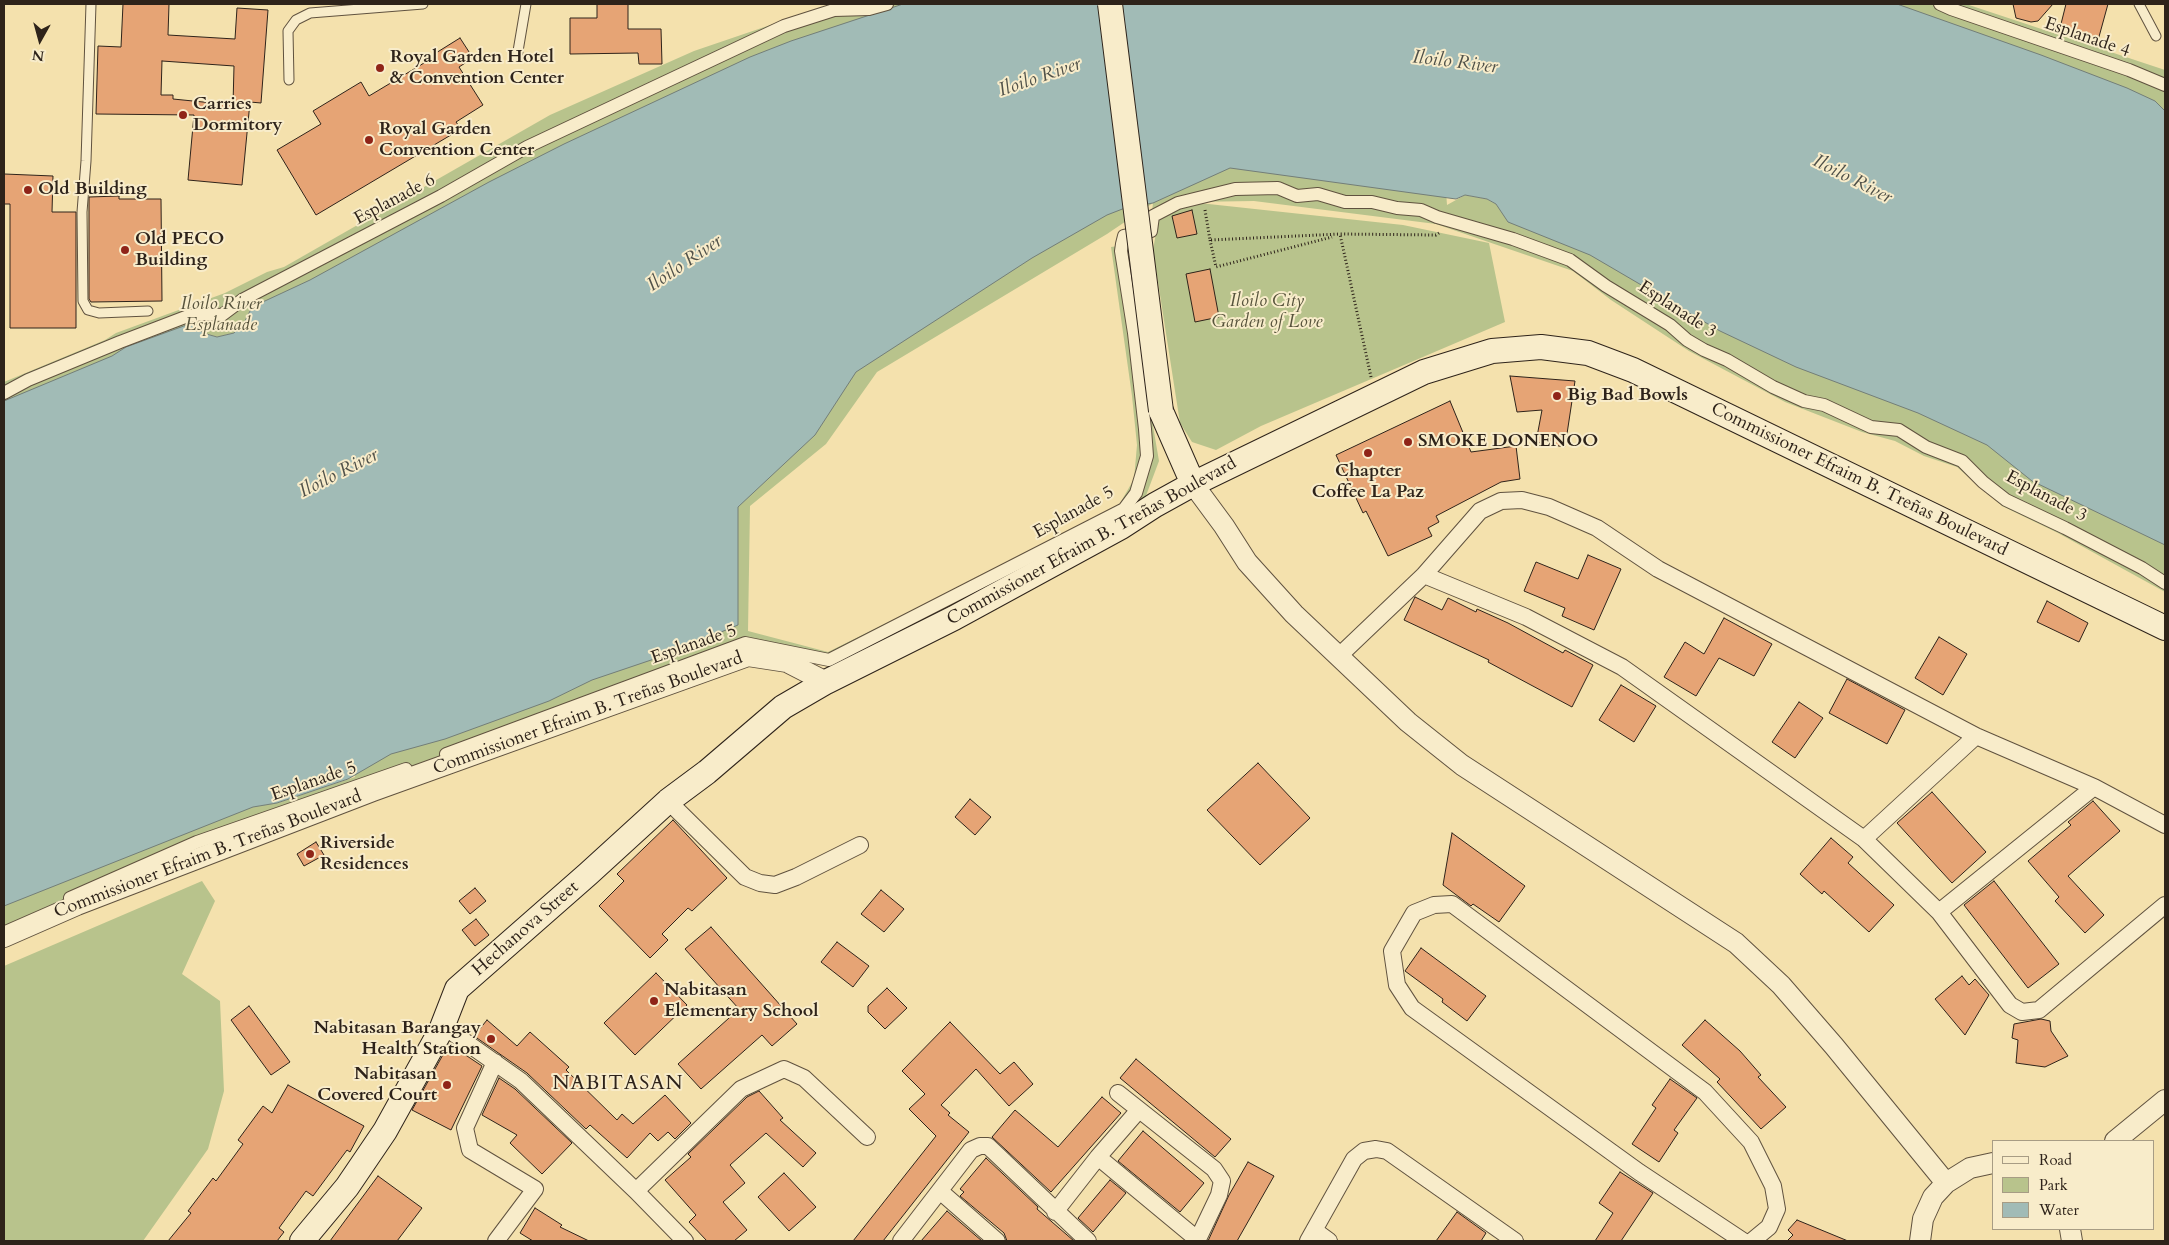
<!DOCTYPE html>
<meta charset="utf-8">
<style>
body{margin:0}
#map{position:relative;width:2169px;height:1245px;overflow:hidden;background:#f4e1ad;font-family:Cardo,serif}
canvas{display:block}
.frame{position:absolute;inset:0;border:5px solid #2e231a;pointer-events:none}
.legend{position:absolute;left:1992px;top:1140px;width:162px;height:90px;box-sizing:border-box;background:#f8ecca;border:1px solid #a79c84;margin:0;padding:6px 9px;list-style:none;font-size:15px;color:#2e231a}
.legend li{display:flex;align-items:center;gap:10px;height:25px}
.legend b{width:25px;border:1px solid #a79c84}
.north{position:absolute;left:15px;top:15px;width:50px;height:50px;-webkit-text-stroke:4px #f8ecca;paint-order:stroke;rotate:187deg;font-size:14px;font-weight:700;line-height:20px;text-align:center;color:#2e231a}
.north::after{content:'';display:block;margin:auto;width:18px;height:22px;background:#2e231a;clip-path:polygon(50% 0,100% 100%,50% 72%,0 100%)}
</style>
<div id="map">
<canvas width="2169" height="1245"></canvas>
<div class="frame"></div>
<ul class="legend">
<li><b style="height:6px;background:#f8ecca"></b>Road</li>
<li><b style="height:14px;background:#b8c38c"></b>Park</li>
<li><b style="height:14px;background:#a1bbb6"></b>Water</li>
</ul>
<div class="north">N</div>
</div>
<script>
const c = document.querySelector('canvas').getContext('2d');
c.lineJoin = 'round';
function paint(path, color) {
  c.fillStyle = color;
  c.fill(path, 'evenodd');
}
function toPath(rows) {
  const path = new Path2D();
  for (const r of rows) {
    path.moveTo(r[0], r[1]);
    for (let i = 2; i < r.length; i += 2) path.lineTo(r[i], r[i + 1]);
  }
  return path;
}
function strokePath(path, color, width, dash) {
  c.strokeStyle = color;
  c.lineWidth = width;
  c.lineCap = dash ? 'butt' : 'round';
  c.setLineDash(dash || []);
  c.stroke(path);
}
function write(font, color, halo, rows, align = 'center') {
  c.font = font + ' Cardo,serif';
  c.lineWidth = 4;
  c.setLineDash([]);
  c.textBaseline = 'middle';
  c.strokeStyle = halo;
  c.fillStyle = color;
  for (const [text, x, y, turn = 0] of rows) {
    c.save();
    c.translate(x, y);
    c.rotate((+turn || 0) * Math.PI / 180);
    c.textAlign = isNaN(turn) ? turn : align;
    if (halo) c.strokeText(text, 0, 0);
    c.fillText(text, 0, 0);
    c.restore();
  }
}
paint(toPath([
 [832,4,926,4,252,307,245,321,234,333,217,337,203,333,4,443,4,382,105,340,116,333,225,293,267,272,284,267,550,115,694,51],
 [1869,4,1966,4,2165,70,2165,123],
 [1165,157,1446,191,1447,205,1465,195,1487,199,1496,204,1508,221,1517,213,2165,512,2165,592,2058,533,2002,506,1957,467,1924,456,1895,441,1862,432,1785,402,1689,351,1611,300,1573,271,1436,224,1254,201,1190,202,1403,225,1489,243,1505,322,1261,426,1216,450,1192,442,1180,423,1153,250,1157,227,1154,237,1151,220,1153,203,1107,234,877,372,826,444,750,506,748,631,828,652,1062,536,1119,505,1134,479,1137,445,1132,396,1111,247,1126,245,1139,319,1153,426,1159,461,1144,501,835,662,746,647,4,932,4,853,44,838,277,803,355,777,355,752,540,585],
 [202,881,215,901,182,974,220,1001,224,1091,208,1149,143,1241,4,1241,4,966]
]), '#b8c38c');
const water = toPath([
 [903,4,1897,4,2041,55,2127,88,2155,101,2165,111,2165,545,2032,481,1987,445,1918,413,1796,367,1720,331,1590,255,1508,222,1496,204,1487,199,1465,195,1456,199,1230,168,1153,203,1125,208,1107,215,1032,258,856,372,815,435,738,507,738,625,663,656,592,680,549,701,445,739,391,754,348,779,277,803,253,807,4,906,4,401,112,356,126,347,192,323,203,333,217,337,234,333,245,321,252,307,310,280,489,182,564,144,750,57,791,41,903,4]
]);
paint(water, '#a1bbb6');
strokePath(water, '#737e78', 1);
const building = toPath([
 [123,4,169,4,168,35,235,39,237,8,268,10,261,103,250,102,242,185,188,180,194,115,96,114,98,46,121,47,123,4],
 [162,61,234,66,233,105,173,99,173,95,161,95,162,61],
 [597,4,628,4,628,29,661,29,662,64,639,64,638,53,570,54,570,18,597,18,597,4],
 [2013,4,2053,4,2038,21,2031,22,2016,18,2013,4],
 [2066,4,2108,4,2097,44,2066,35,2067,30,2060,28,2066,4],
 [460,38,473,58,459,67,483,105,456,122,461,129,316,215,277,150,321,124,313,111,361,82,369,96,424,63,423,61,460,38],
 [4,174,53,176,52,212,76,212,76,328,10,328,10,204,4,204,4,174],
 [119,196,119,199,161,199,162,301,91,302,89,299,89,197,119,196],
 [1192,210,1197,234,1177,238,1172,216,1192,210],
 [1210,269,1219,317,1195,322,1186,274,1210,269],
 [1510,376,1575,381,1565,447,1536,442,1542,410,1517,412,1510,376],
 [1450,401,1471,452,1516,446,1520,479,1501,482,1436,516,1439,522,1428,528,1432,536,1388,556,1366,511,1363,513,1336,455,1450,401],
 [1588,555,1621,569,1594,630,1562,616,1565,608,1524,591,1536,562,1578,579,1588,555],
 [1415,597,1442,610,1448,598,1476,612,1477,609,1508,623,1563,653,1565,650,1593,665,1572,707,1488,662,1489,660,1404,620,1415,597],
 [2047,601,2088,623,2079,642,2037,622,2047,601],
 [1724,618,1772,644,1754,676,1719,658,1696,696,1664,677,1685,642,1704,654,1724,618],
 [1939,637,1967,654,1943,695,1915,678,1939,637],
 [1847,679,1905,710,1887,744,1829,713,1847,679],
 [1621,685,1656,706,1634,742,1599,720,1621,685],
 [1799,702,1823,718,1795,758,1772,742,1799,702],
 [1258,763,1310,818,1260,865,1207,810,1258,763],
 [1932,792,1986,852,1952,883,1897,823,1932,792],
 [970,799,991,817,975,835,955,817,970,799],
 [2093,801,2120,831,2068,876,2104,915,2085,933,2055,901,2059,897,2028,861,2071,825,2068,822,2093,801],
 [673,820,727,878,692,911,688,908,662,934,668,940,650,958,599,906,624,881,617,874,673,820],
 [1452,833,1525,886,1499,922,1473,904,1471,906,1443,885,1452,833],
 [1831,838,1853,857,1848,863,1894,905,1869,932,1824,891,1822,894,1800,874,1831,838],
 [316,842,324,855,304,866,297,854,316,842],
 [1994,881,2059,964,2028,988,1964,905,1994,881],
 [475,888,486,901,470,914,459,901,475,888],
 [881,890,904,909,884,932,861,914,881,890],
 [476,919,489,935,475,946,462,930,476,919],
 [711,927,797,1024,772,1046,762,1035,701,1089,678,1064,739,1009,685,949,711,927],
 [837,942,869,966,853,987,821,962,837,942],
 [1421,948,1486,996,1467,1021,1442,1002,1443,999,1405,971,1421,948],
 [656,973,687,1005,635,1055,604,1023,656,973],
 [1962,976,1969,985,1975,979,1989,995,1965,1035,1935,999,1962,976],
 [887,988,907,1008,885,1029,868,1012,868,1006,887,988],
 [249,1006,290,1062,271,1075,231,1020,249,1006],
 [2041,1019,2050,1021,2051,1031,2068,1056,2045,1067,2016,1063,2018,1040,2012,1038,2014,1024,2041,1019],
 [487,1020,517,1046,530,1032,569,1067,566,1070,617,1120,622,1114,633,1124,665,1095,691,1123,675,1139,668,1132,658,1141,650,1133,627,1158,590,1125,586,1129,527,1073,474,1036,487,1020],
 [1705,1020,1740,1051,1761,1075,1758,1077,1786,1107,1761,1129,1717,1082,1720,1079,1682,1045,1705,1020],
 [950,1022,1000,1074,1014,1062,1033,1084,1009,1106,976,1069,941,1105,950,1113,948,1115,969,1132,883,1241,853,1241,936,1136,909,1109,925,1094,902,1071,950,1022],
 [449,1044,482,1066,451,1130,412,1110,449,1044],
 [1136,1059,1231,1139,1215,1157,1120,1078,1136,1059],
 [499,1078,515,1089,572,1143,542,1174,510,1143,517,1135,482,1115,499,1078],
 [1670,1079,1697,1098,1674,1130,1678,1133,1659,1162,1632,1144,1656,1108,1652,1105,1670,1079],
 [288,1085,364,1126,350,1152,347,1150,313,1196,306,1191,279,1228,284,1232,277,1241,168,1241,191,1213,188,1211,213,1178,216,1181,243,1144,238,1140,263,1106,272,1113,288,1085],
 [759,1091,783,1118,780,1120,816,1153,803,1167,766,1133,730,1165,745,1183,723,1202,747,1230,734,1241,707,1241,689,1222,696,1215,665,1180,691,1157,688,1154,747,1097,759,1091],
 [1102,1097,1121,1113,1051,1192,992,1137,1015,1110,1058,1147,1102,1097],
 [1143,1131,1204,1183,1180,1212,1118,1161,1143,1131],
 [986,1158,1038,1207,1037,1209,1074,1241,1007,1241,1004,1233,960,1196,964,1192,960,1189,986,1158],
 [1248,1162,1274,1176,1237,1241,1208,1241,1229,1195,1248,1162],
 [1620,1172,1653,1193,1621,1241,1595,1241,1613,1213,1599,1203,1620,1172],
 [784,1173,816,1207,789,1231,758,1197,784,1173],
 [378,1176,422,1208,397,1241,330,1241,378,1176],
 [1110,1180,1126,1193,1093,1232,1078,1218,1110,1180],
 [535,1208,562,1225,560,1227,589,1241,533,1241,520,1233,535,1208],
 [947,1211,982,1241,921,1241,947,1211],
 [1457,1212,1486,1233,1481,1241,1436,1241,1457,1212],
 [1797,1220,1848,1241,1787,1241,1793,1235,1788,1230,1797,1220]
]);
paint(building, '#e6a475');
strokePath(building, '#2e231a', 1);
const service = toPath([
 [91,4,86,161,82,212,83,301,88,310,99,313,148,311],
 [2139,4,2156,36],
 [517,57,526,4],
 [289,80,288,31,296,20,310,13,423,4]
]);
const pedestrian = toPath([
 [1940,4,1951,9,2129,70,2165,85],
 [4,393,28,380,120,342,188,316,203,314,222,315,242,300,441,196,527,147,784,26,834,10,869,9,887,4],
 [446,754,745,643,829,660,1124,509,1136,493,1147,456,1145,429,1134,333,1121,251,1122,244,1124,236,1151,231,1153,216,1178,203,1235,189,1278,188,1297,196,1318,194,1345,202,1372,202,1397,208,1421,210,1437,217,1513,239,1570,260,1606,286,1670,325,1687,340,1704,350,1727,360,1773,387,1804,401,1824,405,1871,427,1899,430,1926,447,1962,461,1983,482,2006,500,2065,528,2142,568,2165,583],
 [70,898,197,842,406,769]
]);
const minor = toPath([
 [1424,575,1526,617,1622,667,1864,839,1939,912,2010,1005,2022,1012,2039,1010,2165,905],
 [1339,656,1424,575,1480,511,1501,501,1522,500,1549,507,1597,528,1658,569,1976,736,2094,787,2165,825],
 [668,801,745,877,760,883,775,885,796,877,860,845],
 [1864,839,1976,736],
 [1939,912,2094,787],
 [443,1026,521,1081,636,1191,685,1241],
 [495,1062,465,1128,470,1150,535,1189,496,1241],
 [1118,1093,1214,1169,1222,1181,1219,1195,1197,1241],
 [1098,1157,1138,1111],
 [636,1191,741,1089,784,1069,804,1078,867,1137],
 [941,1192,997,1241],
 [1055,1212,1098,1157,1198,1240],
 [1314,1230,1329,1241],
 [901,1241,971,1150,980,1146,988,1146,1088,1241],
 [1308,1241,1354,1159,1364,1151,1376,1149,1387,1151,1515,1241],
 [1743,1241,1639,1172,1412,1008,1397,985,1392,951,1414,913,1434,905,1452,904,1705,1092,1751,1142,1773,1186,1777,1209,1769,1227,1752,1241]
]);
const tertiary = toPath([
 [1193,484,1224,526,1247,562,1294,614,1408,722,1462,765,1736,943,1781,985,1834,1046,1946,1183],
 [4,937,77,905,373,791,748,656,787,662,826,682],
 [2115,1141,2165,1100],
 [2070,1229,2072,1241],
 [1920,1241,1923,1219,1933,1197,1946,1183,1970,1168,1993,1163]
]);
const secondary = toPath([
 [1161,411,1193,484],
 [302,1241,347,1187,385,1131,441,1030,457,989,588,874,668,801,707,772,783,707,826,682,954,618,1121,527,1155,505,1193,484,1424,372,1492,351,1541,347,1588,353,1633,370,2165,628]
]);
strokePath(service, '#60523f', 11);
strokePath(pedestrian, '#60523f', 14);
strokePath(minor, '#60523f', 18);
strokePath(tertiary, '#60523f', 22);
strokePath(secondary, '#2e231a', 26);
strokePath(toPath([
 [1205,210,1210,240,1340,234],
 [1210,240,1216,267,1332,237],
 [1371,377,1340,234,1436,235,1439,233]
]), '#2e231a', 3, [1, 2.5]);
strokePath(service, '#f8ecca', 9);
strokePath(pedestrian, '#f8ecca', 12);
strokePath(minor, '#f8ecca', 16);
strokePath(tertiary, '#f8ecca', 20);
strokePath(secondary, '#f8ecca', 24);
const secondaryBridge = toPath([
 [1110,4,1161,411]
]);
strokePath(secondaryBridge, '#2e231a', 26, []);
strokePath(secondaryBridge, '#f8ecca', 24);
for (const [x, y, r, color] of [
 [380,68,5,"#8f2418"],
 [183,115,5,"#8f2418"],
 [369,140,5,"#8f2418"],
 [28,190,5,"#8f2418"],
 [125,250,5,"#8f2418"],
 [1557,396,5,"#8f2418"],
 [1408,442,5,"#8f2418"],
 [1368,453,5,"#8f2418"],
 [310,854,5,"#8f2418"],
 [654,1001,5,"#8f2418"],
 [491,1039,5,"#8f2418"],
 [447,1085,5,"#8f2418"]
]) {
  const dot = new Path2D();
  dot.arc(x, y, r, 0, 2 * Math.PI);
  c.fillStyle = color;
  c.fill(dot);
  strokePath(dot, '#f8ecca', 2);
}
write('18px', '#2e231a', '#f8ecca', [
 ["Esplanade 4",2087,38,19],
 ["Esplanade 6",395,200,-28],
 ["Esplanade 3",1677,310,33],
 ["Commissioner Efraim B. Treñas Boulevard",1859,480,26],
 ["Esplanade 3",2046,497,28],
 ["Esplanade 5",1074,513,-29],
 ["Commissioner Efraim B. Treñas Boulevard",1092,542,-29],
 ["Esplanade 5",694,645,-19],
 ["Commissioner Efraim B. Treñas Boulevard",588,714,-20],
 ["Esplanade 5",314,782,-19],
 ["Commissioner Efraim B. Treñas Boulevard",208,855,-21],
 ["Hechanova Street",526,929,-41]
]);
write('bold 18px', '#2e231a', '#f8ecca', [
 ["Royal Garden Hotel",390,58],
 ["& Convention Center",390,79],
 ["Carries",193,105],
 ["Dormitory",193,126],
 ["Royal Garden",379,130],
 ["Convention Center",379,151],
 ["Old Building",38,190],
 ["Old PECO",135,240],
 ["Building",135,261],
 ["Big Bad Bowls",1567,396],
 ["SMOKE DONENOO",1418,442],
 ["Chapter",1368,472,"center"],
 ["Coffee La Paz",1368,493,"center"],
 ["Riverside",320,844],
 ["Residences",320,865],
 ["Nabitasan",664,991],
 ["Elementary School",664,1012],
 ["Nabitasan Barangay",481,1029,"right"],
 ["Health Station",481,1050,"right"],
 ["Nabitasan",437,1075,"right"],
 ["Covered Court",437,1096,"right"]
], 'left');
write('italic 18px', '#57533c', '#f8ecca', [
 ["Iloilo City",1267,302],
 ["Garden of Love",1267,323],
 ["Iloilo River",221,305],
 ["Esplanade",221,326]
]);
write('italic 19px', '#505149', '#f8ecca', [
 ["Iloilo River",1455,63,7],
 ["Iloilo River",1040,78,-19],
 ["Iloilo River",1852,180,27],
 ["Iloilo River",685,264,-34],
 ["Iloilo River",339,474,-27]
]);
c.letterSpacing = '1px';
write('20px', '#2e231a', '#f8ecca', [
 ["NABITASAN",618,1084]
]);
c.letterSpacing = '0px';
</script>
